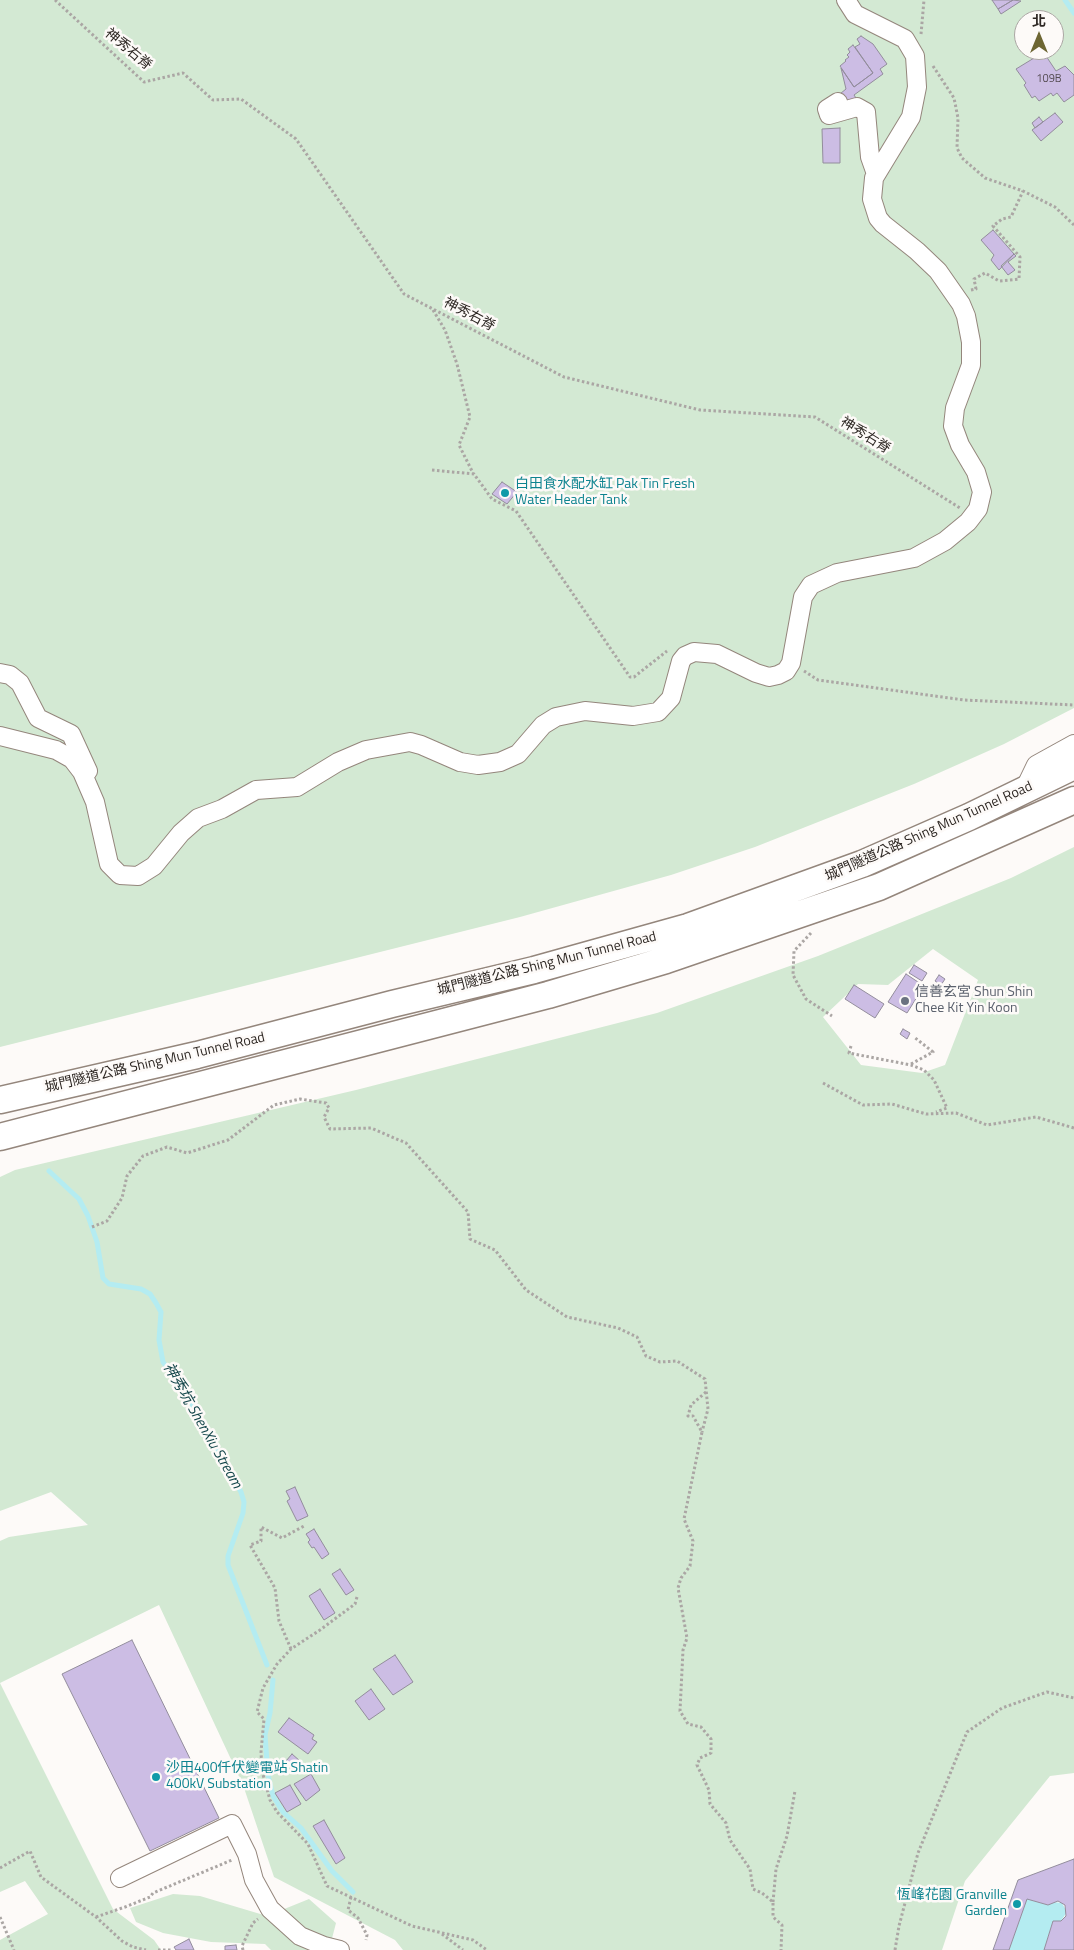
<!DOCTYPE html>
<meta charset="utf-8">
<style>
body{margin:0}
#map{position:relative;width:1074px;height:1950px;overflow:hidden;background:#fdfaf8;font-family:"Titillium Web","Noto Sans TC",sans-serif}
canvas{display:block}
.north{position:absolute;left:1014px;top:10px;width:50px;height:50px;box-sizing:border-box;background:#fdfaf8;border:1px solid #aaa6a3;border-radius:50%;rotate:0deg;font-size:14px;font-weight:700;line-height:20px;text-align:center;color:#2e2824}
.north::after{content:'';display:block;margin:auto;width:18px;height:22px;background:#6d6633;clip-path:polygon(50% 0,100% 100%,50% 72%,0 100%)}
</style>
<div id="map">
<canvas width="1074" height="1950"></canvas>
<div class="north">北</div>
</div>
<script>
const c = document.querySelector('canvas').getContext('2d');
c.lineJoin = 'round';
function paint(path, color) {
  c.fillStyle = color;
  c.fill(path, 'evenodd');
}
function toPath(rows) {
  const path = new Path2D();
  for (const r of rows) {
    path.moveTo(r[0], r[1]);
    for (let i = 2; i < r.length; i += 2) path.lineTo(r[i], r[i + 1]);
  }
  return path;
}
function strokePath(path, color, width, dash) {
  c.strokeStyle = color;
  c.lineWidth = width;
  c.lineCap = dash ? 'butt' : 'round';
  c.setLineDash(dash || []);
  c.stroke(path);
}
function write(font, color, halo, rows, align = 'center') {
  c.font = font + ' "Titillium Web","Noto Sans TC",sans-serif';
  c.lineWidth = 5;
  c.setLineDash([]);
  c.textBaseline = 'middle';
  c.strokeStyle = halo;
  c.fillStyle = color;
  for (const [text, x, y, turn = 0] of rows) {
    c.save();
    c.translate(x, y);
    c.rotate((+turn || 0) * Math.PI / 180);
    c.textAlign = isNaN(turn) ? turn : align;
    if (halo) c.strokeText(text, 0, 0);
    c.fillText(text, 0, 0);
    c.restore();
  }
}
paint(toPath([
 [0,0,1074,0,1074,708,1004,744,914,784,755,847,671,875,520,917,0,1047],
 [1024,20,1054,20,1054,50,1024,50],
 [1074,847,1074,1773,1050,1776,965,1881,942,1950,403,1950,395,1940,274,1877,243,1785,159,1605,0,1683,113,1909,154,1940,161,1950,0,1950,0,1940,48,1914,25,1881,0,1892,0,1541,9,1537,88,1525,51,1492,0,1511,0,1177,15,1170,356,1090,657,1013,818,956,1011,878],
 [933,949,978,980,945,1065,922,1073,861,1065,823,1017,858,984,888,985],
 [173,1894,200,1896,267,1916,309,1899,336,1923,329,1950,271,1950,265,1944,211,1942,163,1933,136,1922,130,1908]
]), '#d3e9d3');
paint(toPath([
 [1027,1899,1048,1905,1053,1902,1062,1903,1067,1912,1061,1921,1053,1921,1044,1950,1009,1950]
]), '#b4ecf1');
strokePath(toPath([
 [1065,0,1074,13],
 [49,1171,79,1199,88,1216,97,1242,103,1278,109,1284,141,1289,150,1294,156,1303,161,1312,159,1340,163,1362,184,1391,241,1492,244,1502,243,1513,228,1556,228,1565,267,1665],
 [273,1680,270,1713,265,1735,268,1775,273,1796,283,1812,301,1828,332,1871,353,1892]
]), '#b4ecf1', 5);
const building = toPath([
 [992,0,1013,0,998,9,992,0],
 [1013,0,1021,1,1001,14,998,9,1013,0],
 [861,36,873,44,887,64,880,69,883,74,854,95,856,98,841,106,835,98,846,89,841,68,854,87,873,73,855,47,860,44,857,39,861,36],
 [853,45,873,73,854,87,840,66,846,61,845,60,849,57,847,55,850,52,848,49,853,45],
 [1039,55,1046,56,1056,71,1065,66,1074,75,1074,95,1064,102,1057,93,1053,96,1051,93,1039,101,1035,96,1032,98,1024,85,1026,83,1016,69,1039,55],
 [1055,113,1063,122,1041,141,1032,130,1055,113],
 [1039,117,1043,122,1035,128,1032,123,1039,117],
 [840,128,840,163,823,163,822,129,840,128],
 [993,230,1014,254,999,270,991,260,994,255,981,240,993,230],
 [1014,254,1016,256,1008,262,1015,270,1008,275,1001,266,1014,254],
 [502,482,517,492,507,504,492,494,502,482],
 [914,965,927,973,922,981,909,973,914,965],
 [906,974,924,986,907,1013,888,1002,906,974],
 [939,975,945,979,941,985,935,981,939,975],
 [854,985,884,1004,875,1018,845,999,854,985],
 [903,1029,910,1033,907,1039,900,1034,903,1029],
 [295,1487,308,1516,297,1521,287,1501,290,1499,286,1491,295,1487],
 [314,1529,329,1554,322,1559,314,1547,312,1548,308,1542,310,1540,306,1534,314,1529],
 [340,1569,354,1590,346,1595,332,1574,340,1569],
 [320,1589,335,1613,324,1620,309,1596,320,1589],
 [132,1640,219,1818,150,1851,62,1674,132,1640],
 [395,1655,413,1682,393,1695,373,1669,395,1655],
 [371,1689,385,1709,369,1720,355,1701,371,1689],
 [289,1718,314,1735,312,1739,317,1742,308,1754,278,1732,289,1718],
 [292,1754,300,1761,293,1768,286,1761,292,1754],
 [311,1774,320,1790,306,1801,294,1784,311,1774],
 [290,1785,301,1804,287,1812,275,1793,290,1785],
 [324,1820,345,1858,336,1864,313,1826,324,1820],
 [1074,1859,1074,1950,1044,1950,1053,1921,1061,1921,1066,1916,1065,1905,1058,1901,1048,1905,1027,1899,1009,1950,993,1950,1018,1880,1074,1859],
 [189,1939,194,1950,176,1950,174,1947,189,1939],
 [236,1945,237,1950,225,1950,225,1946,236,1945]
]);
paint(building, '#ccbde4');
strokePath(building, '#938d9c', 1);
const minor = toPath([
 [838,102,827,109,829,115,857,107,866,112,870,157,876,174],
 [0,673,10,675,20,683,38,718,71,734,88,771],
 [0,736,56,750,72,759,82,772,95,802,109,864,120,875,138,876,154,866,181,833,198,818,222,809,256,790,297,787,338,762,366,750,410,742,421,745,460,762,478,765,500,762,518,754,543,725,556,717,585,711,633,716,658,712,671,698,681,661,685,656,694,652,717,654,756,673,769,677,778,675,786,671,791,663,803,597,811,585,837,573,914,558,945,541,968,522,978,509,982,492,976,472,960,445,953,426,955,408,971,365,971,342,966,316,961,304,938,271,917,251,883,224,878,218,872,199,874,178,911,117,917,87,915,56,905,39,855,14,846,0],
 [1023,792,1036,765,1074,744],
 [120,1878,232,1824,247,1854,254,1880,270,1909,300,1936,324,1946,340,1950]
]);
const highway = toPath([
 [0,1100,197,1055,392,1004,534,970,688,927,862,864,969,817,1074,766],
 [0,1137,548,995,666,960,879,887,1074,800]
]);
strokePath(minor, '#94867c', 20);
strokePath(highway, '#94867c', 29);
strokePath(toPath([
 [55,0,144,82,183,73,213,100,241,99,296,139,404,294,564,377,700,410,815,417,960,508],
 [921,34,924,0],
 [933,66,954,98,958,118,957,148,962,158,985,178,1023,191,1055,207,1074,225],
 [971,290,976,289,974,279,985,273,999,281,1019,279,1020,257,993,226,1002,219,1011,217,1023,191],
 [433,310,445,330,457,364,470,417,459,445,473,473],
 [432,470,474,474,492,499,516,511,630,677,634,677,667,651],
 [804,671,818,680,964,700,1074,705],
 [811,933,794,951,793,975,806,999,832,1016],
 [851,1046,849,1053,911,1065,924,1070,934,1080,947,1108,936,1112],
 [911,1064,933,1052,914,1037],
 [823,1083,863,1105,892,1104,926,1114,956,1113,987,1125,1036,1117,1074,1128],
 [92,1227,107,1221,122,1198,127,1176,143,1156,167,1147,187,1153,228,1140,274,1105,300,1099,326,1103,329,1108,324,1117,330,1129,371,1128,406,1143,468,1212,470,1239,495,1250,526,1290,567,1317,618,1328,637,1337,646,1356,660,1362,677,1361,705,1379,708,1409,702,1432],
 [706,1392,691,1405,688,1416,693,1416,702,1432,684,1519,693,1541,690,1566,681,1578,678,1588,687,1638,683,1650,680,1711,688,1724,701,1727,711,1739,711,1753,700,1758,697,1765,709,1790,710,1804,726,1823,730,1840,750,1869,753,1889,762,1893,773,1902,773,1917,782,1925,781,1950],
 [357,1597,355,1604,320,1630,291,1649,277,1664,263,1688,257,1712,264,1719,261,1752,262,1771,270,1800,277,1812,308,1844,327,1886,412,1926,473,1940,487,1950],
 [291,1649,279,1621,275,1588,250,1545,261,1541,261,1527,282,1538,304,1526],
 [0,1868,30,1851,41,1877,96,1917,122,1941,133,1947,146,1950],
 [351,1897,348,1910,358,1918,367,1935,366,1940],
 [773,1902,776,1869,787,1836,795,1791],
 [0,1917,14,1950],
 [96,1917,125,1907,150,1897,153,1893,232,1860],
 [442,1934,463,1950],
 [158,1950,171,1950],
 [243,1950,242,1946,253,1923,258,1919],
 [895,1950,899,1926,918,1853,967,1732,1002,1708,1047,1692,1074,1698]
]), '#aba6a4', 3, [2.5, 2.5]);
strokePath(minor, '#fff', 18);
strokePath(highway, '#fff', 26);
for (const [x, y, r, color] of [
 [505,493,5,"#0f9aa8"],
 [905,1001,5,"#6b7280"],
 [156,1777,5,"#0f9aa8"],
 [1017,1904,5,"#0f9aa8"]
]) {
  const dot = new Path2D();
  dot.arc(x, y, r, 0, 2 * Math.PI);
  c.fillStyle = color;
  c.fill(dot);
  strokePath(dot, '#fdfaf8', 2);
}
write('11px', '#564d54', null, [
 ["109B",1049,79]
]);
write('14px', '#2e2824', '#fdfaf8', [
 ["神秀右脊",128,50,40],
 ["神秀右脊",469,315,28],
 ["神秀右脊",865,436,32],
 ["城門隧道公路 Shing Mun Tunnel Road",929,832,-24],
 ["城門隧道公路 Shing Mun Tunnel Road",547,964,-14],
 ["城門隧道公路 Shing Mun Tunnel Road",155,1063,-13]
]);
write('14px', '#0d838f', '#fdfaf8', [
 ["白田食水配水缸 Pak Tin Fresh",515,485],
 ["Water Header Tank",515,501],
 ["沙田400仟伏變電站 Shatin",166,1769],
 ["400kV Substation",166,1785],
 ["恆峰花園 Granville",1007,1896,"right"],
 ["Garden",1007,1912,"right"]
], 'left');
write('14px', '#5b616d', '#fdfaf8', [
 ["信善玄宮 Shun Shin",915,993],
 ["Chee Kit Yin Koon",915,1009]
], 'left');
write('italic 15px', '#15474b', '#fdfaf8', [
 ["神秀坑 ShenXiu Stream",202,1426,60]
]);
</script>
